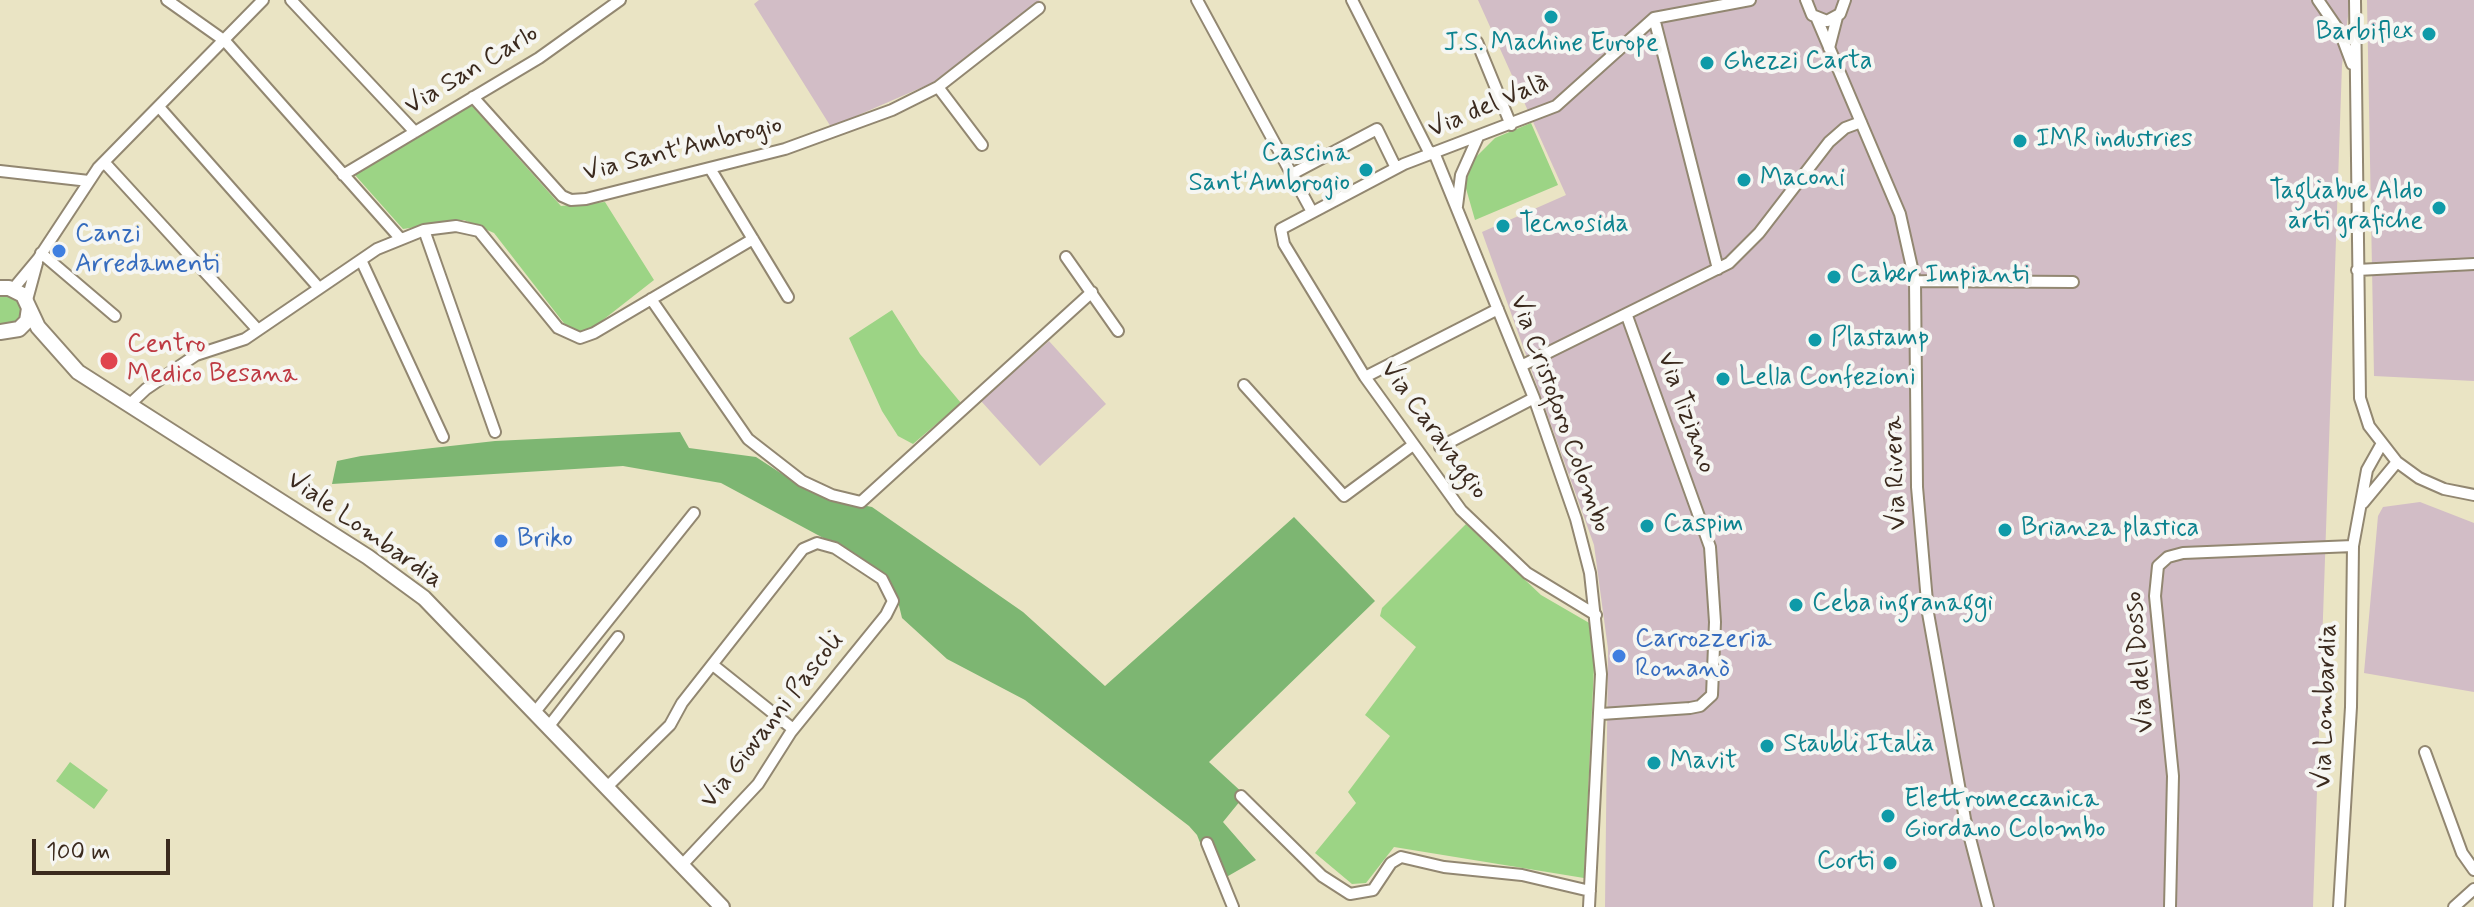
<!DOCTYPE html>
<meta charset="utf-8">
<style>
body{margin:0}
#map{position:relative;width:2474px;height:907px;overflow:hidden;background:#eae4c4;font-family:Mynerve,sans-serif}
canvas{display:block}
.scale{position:absolute;left:32px;top:839px;width:138px;height:36px;box-sizing:border-box;border:4px solid #3b2a1e;border-top:0;padding-left:10px;font-size:24px;line-height:28px;white-space:nowrap;color:#3b2a1e;-webkit-text-stroke:6px #f6f6f2;paint-order:stroke}
</style>
<div id="map">
<canvas width="2474" height="907"></canvas>
<div class="scale">100 m</div>
</div>
<script>
const c = document.querySelector('canvas').getContext('2d');
c.lineJoin = 'round';
function paint(path, color) {
  c.fillStyle = color;
  c.fill(path, 'evenodd');
}
function toPath(rows) {
  const path = new Path2D();
  for (const r of rows) {
    path.moveTo(r[0], r[1]);
    for (let i = 2; i < r.length; i += 2) path.lineTo(r[i], r[i + 1]);
  }
  return path;
}
function strokePath(path, color, width, dash) {
  c.strokeStyle = color;
  c.lineWidth = width;
  c.lineCap = dash ? 'butt' : 'round';
  c.setLineDash(dash || []);
  c.stroke(path);
}
function write(font, color, halo, rows, align = 'center') {
  c.font = font + ' Mynerve,sans-serif';
  c.lineWidth = 8;
  c.setLineDash([]);
  c.textBaseline = 'middle';
  c.strokeStyle = halo;
  c.fillStyle = color;
  for (const [text, x, y, turn = 0] of rows) {
    c.save();
    c.translate(x, y);
    c.rotate((+turn || 0) * Math.PI / 180);
    c.textAlign = isNaN(turn) ? turn : align;
    if (halo) c.strokeText(text, 0, 0);
    c.fillText(text, 0, 0);
    c.restore();
  }
}
paint(toPath([
 [759,0,1040,0,932,83,831,127,754,4],
 [1478,0,2350,0,2342,65,2313,907,1605,907,1608,649,1594,545,1482,232,1566,195],
 [2367,0,2474,0,2474,381,2374,376],
 [1049,341,1106,404,1040,466,981,401],
 [2420,502,2474,523,2474,692,2364,673,2378,516,2383,507]
]), '#d2bdc6');
paint(toPath([
 [471,105,561,206,605,202,654,280,585,334,570,331,494,233,464,220,403,229,355,175],
 [1531,123,1558,185,1475,220,1465,185,1473,160,1495,138],
 [4,293,20,299,23,316,17,324,0,326,0,294],
 [892,310,920,354,961,403,913,444,898,436,882,411,849,338],
 [1466,524,1541,595,1591,624,1595,646,1584,878,1394,847,1366,883,1352,884,1315,853,1356,803,1348,792,1390,736,1365,715,1416,647,1380,616,1382,608],
 [70,762,108,790,94,809,56,781]
]), '#9cd485');
paint(toPath([
 [680,432,689,448,756,457,799,485,832,499,872,507,1023,612,1105,686,1294,517,1375,601,1209,762,1245,795,1223,822,1256,860,1216,883,1197,835,1189,826,1025,700,947,659,902,618,896,593,887,578,855,555,721,483,623,466,332,484,337,461,361,456,495,441]
]), '#7db672');
const minor = toPath([
 [167,0,225,41,399,237],
 [291,0,415,132],
 [1197,0,1311,210],
 [1352,0,1428,150,1435,155],
 [1806,0,1812,15,1827,21,1840,14,1845,0],
 [2318,0,2340,32,2352,64],
 [2355,0,2360,398,2369,426,2397,462,2419,478,2444,489,2474,495],
 [1654,18,1718,269],
 [1817,19,1900,214,1915,281,1917,487,1928,613,1965,819,1988,907],
 [1477,42,1511,125],
 [1829,48,1837,17],
 [938,87,982,145],
 [473,97,562,196,571,200,586,199,785,149,892,110,938,87,1039,8],
 [159,107,319,288],
 [1435,155,1534,398,1576,519,1590,573,1601,674,1589,907],
 [104,162,258,330],
 [711,170,788,297],
 [0,171,89,181],
 [1292,174,1377,129,1396,168],
 [343,175,539,58,620,0],
 [1457,206,1461,175,1478,137],
 [424,230,495,432],
 [41,253,115,316],
 [1066,257,1118,331],
 [361,260,443,437],
 [2357,270,2474,264],
 [1915,281,2073,282],
 [13,289,38,259,98,168,263,0],
 [651,299,748,439,802,481,832,495,861,502,1092,292],
 [27,300,37,263],
 [1521,366,1729,263,1759,233,1829,142,1845,128,1861,122],
 [1365,377,1498,309],
 [1244,385,1344,496,1413,445],
 [129,405,146,389,196,355,245,339,377,249,424,230,456,226,479,231,558,328,580,338,594,333,753,239],
 [1440,447,1534,398],
 [2363,503,2397,462],
 [1596,615,1527,573,1461,510,1365,377,1284,244,1281,229,1404,164,1556,106,1654,18,1750,0],
 [713,665,793,729],
 [535,712,694,513],
 [1601,714,1690,708,1700,706,1712,695,1715,622,1710,547,1627,316],
 [549,726,618,637],
 [2425,752,2462,853,2474,870],
 [608,786,670,725,682,703,803,549,817,543,835,548,882,579,893,601,886,615,791,732,758,784,682,865],
 [1241,796,1322,876,1350,894,1373,890,1391,863,1401,857,1444,867,1522,875,1590,891],
 [1207,843,1233,907],
 [2170,907,2173,776,2155,596,2158,566,2168,557,2183,553,2353,546],
 [2339,907,2351,707,2353,546,2367,470,2381,445],
 [2454,907,2474,889]
]);
const major = toPath([
 [0,288,9,288,23,295,38,327,78,372,368,557,424,598,722,907],
 [0,332,19,329,27,321,29,308]
]);
strokePath(minor, '#928771', 14);
strokePath(major, '#928771', 18);
strokePath(minor, '#fff', 10);
strokePath(major, '#fff', 14);
for (const [x, y, r, color] of [
 [1551,17,8,"#0f9aa8"],
 [2429,34,8,"#0f9aa8"],
 [1707,63,8,"#0f9aa8"],
 [2020,141,8,"#0f9aa8"],
 [1366,170,8,"#0f9aa8"],
 [1744,180,8,"#0f9aa8"],
 [2439,208,8,"#0f9aa8"],
 [1503,226,8,"#0f9aa8"],
 [59,251,8,"#3f7fe0"],
 [1834,277,8,"#0f9aa8"],
 [1815,340,8,"#0f9aa8"],
 [109,361,10,"#e0444e"],
 [1723,379,8,"#0f9aa8"],
 [1647,526,8,"#0f9aa8"],
 [2005,530,8,"#0f9aa8"],
 [501,541,8,"#3f7fe0"],
 [1796,605,8,"#0f9aa8"],
 [1619,656,8,"#3f7fe0"],
 [1767,746,8,"#0f9aa8"],
 [1654,763,8,"#0f9aa8"],
 [1888,816,8,"#0f9aa8"],
 [1890,863,8,"#0f9aa8"]
]) {
  const dot = new Path2D();
  dot.arc(x, y, r, 0, 2 * Math.PI);
  c.fillStyle = color;
  c.fill(dot);
  strokePath(dot, '#f6f6f2', 3);
}
write('26px', '#0d838f', '#f6f6f2', [
 ["Barbiflex",2413,34,"right"],
 ["J.S. Machine Europe",1551,45,"center"],
 ["Ghezzi Carta",1723,63],
 ["IMR industries",2036,141],
 ["Cascina",1350,155,"right"],
 ["Sant'Ambrogio",1350,185,"right"],
 ["Maconi",1760,180],
 ["Tagliabue Aldo",2423,193,"right"],
 ["arti grafiche",2423,223,"right"],
 ["Tecnosida",1519,226],
 ["Caber Impianti",1850,277],
 ["Plastamp",1831,340],
 ["Lella Confezioni",1739,379],
 ["Caspim",1663,526],
 ["Brianza plastica",2021,530],
 ["Ceba ingranaggi",1812,605],
 ["Staubli Italia",1783,746],
 ["Mavit",1670,763],
 ["Elettromeccanica",1904,801],
 ["Giordano Colombo",1904,831],
 ["Corti",1874,863,"right"]
], 'left');
write('26px', '#3b2a1e', '#f6f6f2', [
 ["Via San Carlo",472,71,-31],
 ["Via del Valà",1489,107,-23],
 ["Via Sant'Ambrogio",683,150,-14],
 ["Via Tiziano",1685,413,70],
 ["Via Cristoforo Colombo",1559,414,70],
 ["Via Caravaggio",1433,431,54],
 ["Via Rivera",1897,473,-92],
 ["Viale Lombardia",364,531,35],
 ["Via del Dosso",2141,662,-95],
 ["Via Lombardia",2327,706,-88],
 ["Via Giovanni Pascoli",773,721,-52]
]);
write('26px', '#366cbe', '#f6f6f2', [
 ["Canzi",75,236],
 ["Arredamenti",75,266],
 ["Briko",517,541],
 ["Carrozzeria",1635,641],
 ["Romanò",1635,671]
], 'left');
write('26px', '#be3a42', '#f6f6f2', [
 ["Centro",127,346],
 ["Medico Besana",127,376]
], 'left');
</script>
